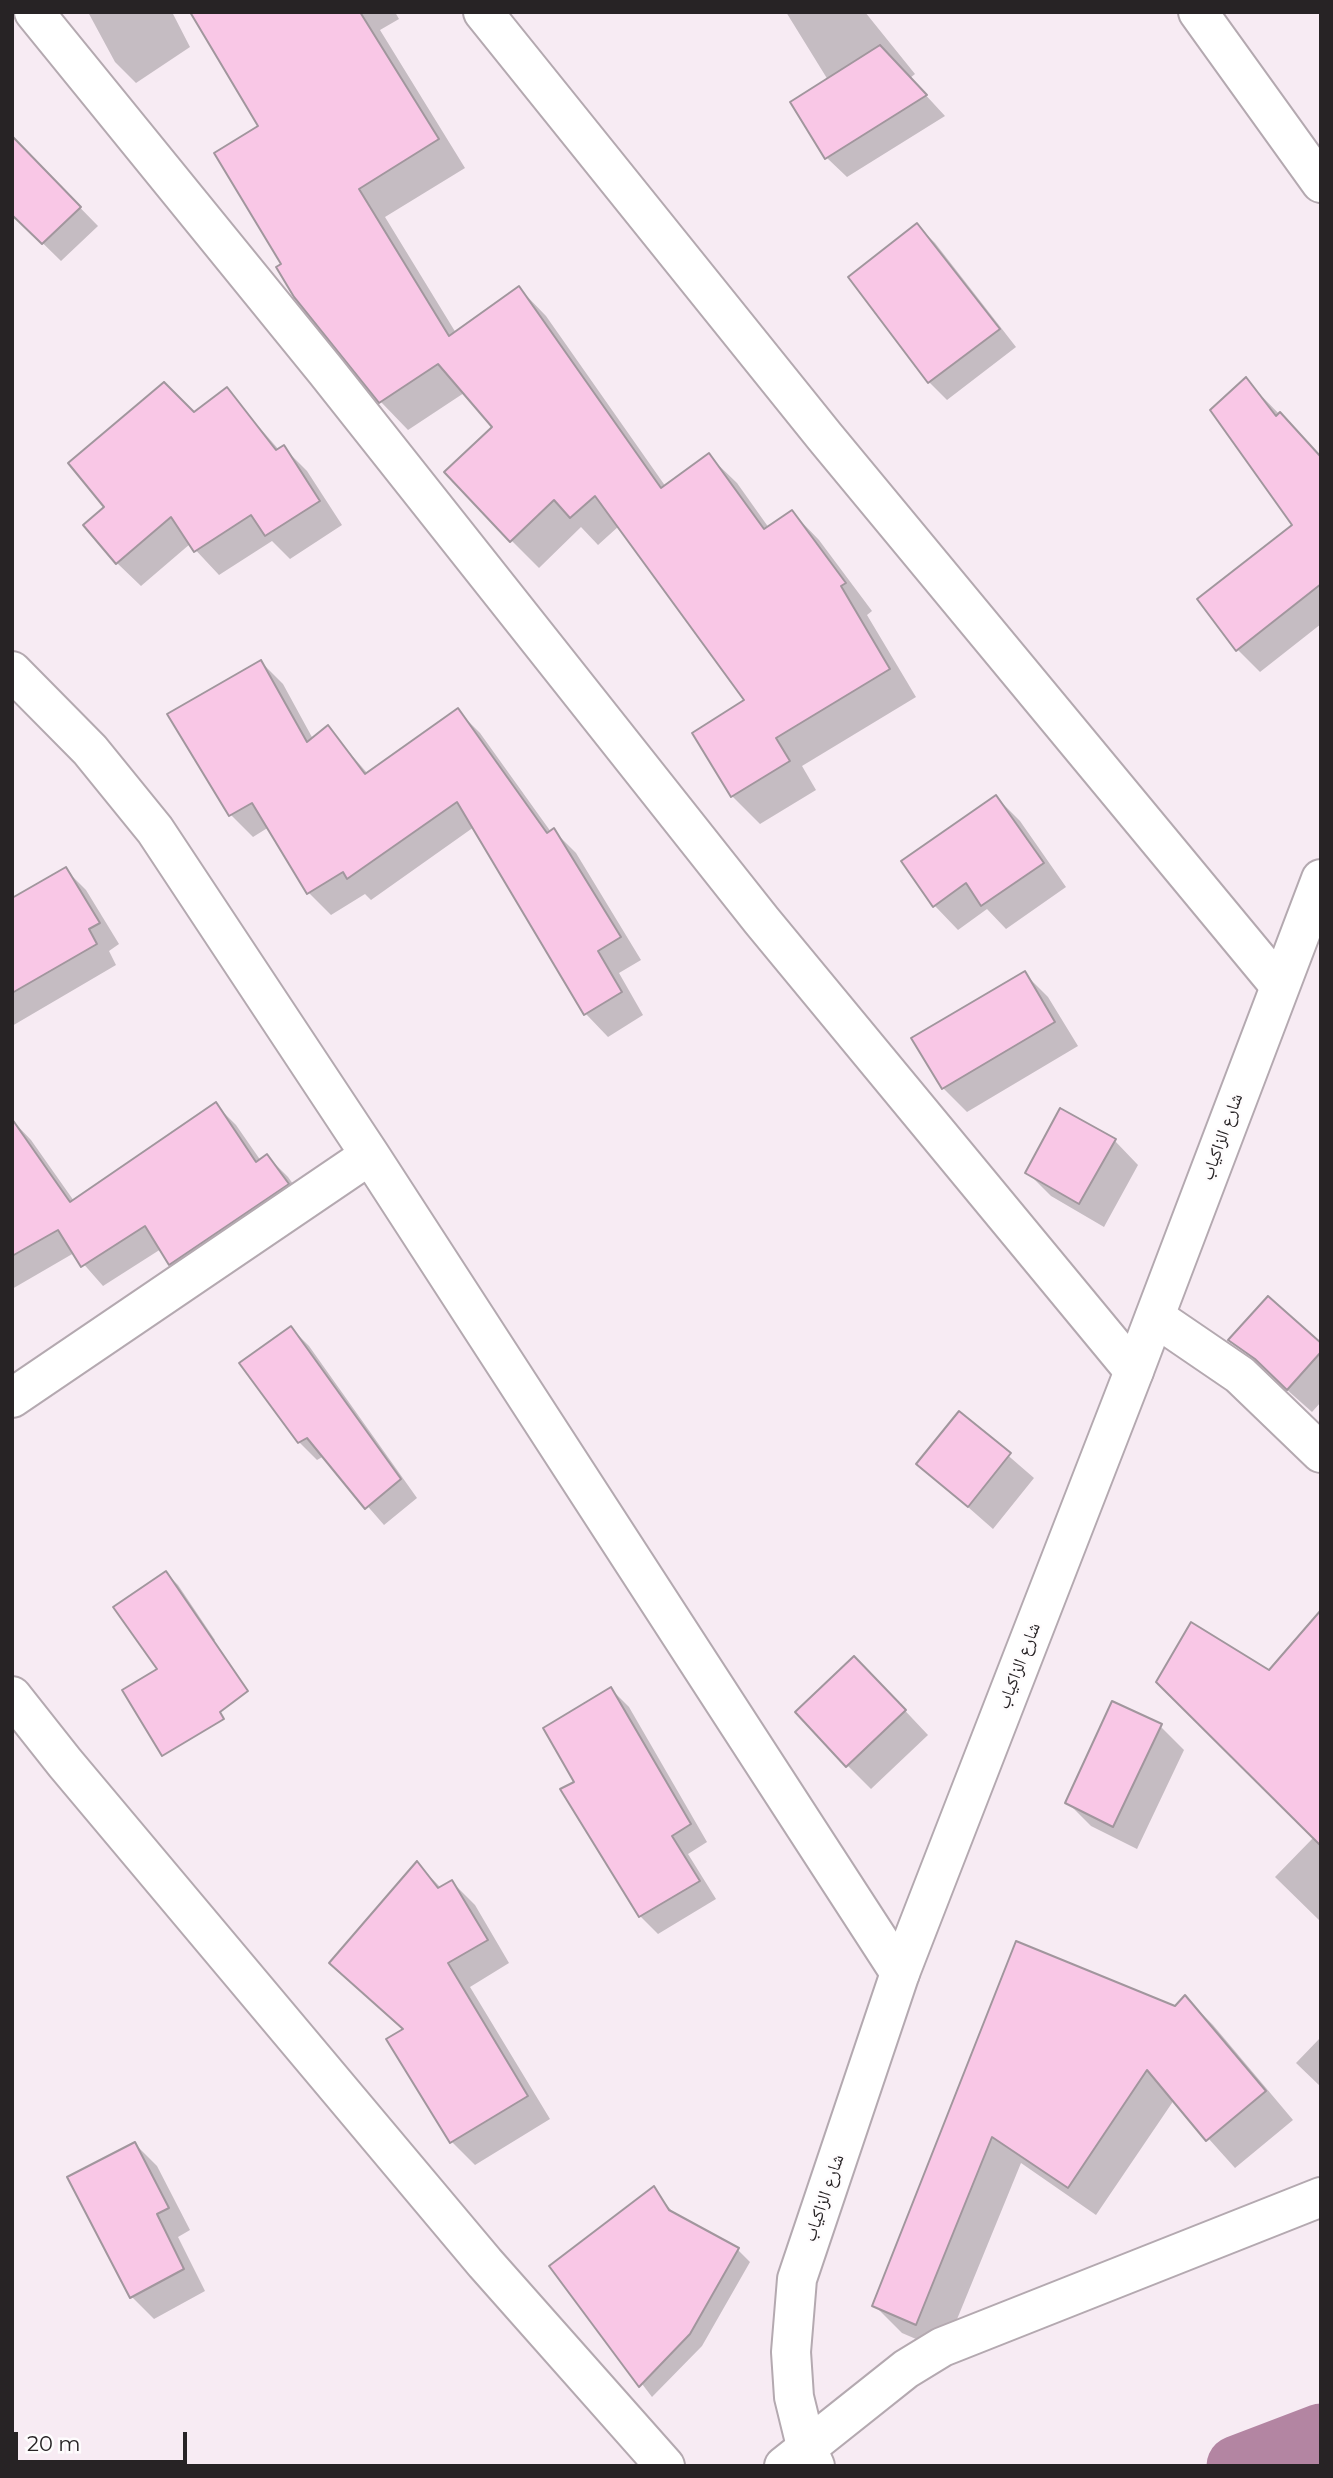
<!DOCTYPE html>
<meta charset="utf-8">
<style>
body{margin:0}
#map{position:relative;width:1333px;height:2478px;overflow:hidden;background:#f7ebf3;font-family:Montserrat,sans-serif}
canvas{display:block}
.frame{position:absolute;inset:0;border:14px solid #272325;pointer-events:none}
.scale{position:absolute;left:14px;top:2432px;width:173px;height:32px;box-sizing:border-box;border:4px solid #272325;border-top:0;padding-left:9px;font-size:21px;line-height:24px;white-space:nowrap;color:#272325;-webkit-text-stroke:5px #fefcfd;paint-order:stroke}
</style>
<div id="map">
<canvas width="1333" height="2478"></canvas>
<div class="frame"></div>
<div class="scale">20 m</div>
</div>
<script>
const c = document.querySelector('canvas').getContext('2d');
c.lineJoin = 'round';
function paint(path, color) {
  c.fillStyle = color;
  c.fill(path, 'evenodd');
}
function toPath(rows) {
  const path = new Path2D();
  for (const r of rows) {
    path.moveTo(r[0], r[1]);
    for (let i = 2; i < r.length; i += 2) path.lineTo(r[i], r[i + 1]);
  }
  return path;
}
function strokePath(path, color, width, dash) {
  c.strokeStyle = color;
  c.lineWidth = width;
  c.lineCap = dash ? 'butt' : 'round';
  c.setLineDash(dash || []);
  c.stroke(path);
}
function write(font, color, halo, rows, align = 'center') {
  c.font = font + ' Montserrat,"Noto Naskh Arabic",sans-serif';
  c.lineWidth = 5;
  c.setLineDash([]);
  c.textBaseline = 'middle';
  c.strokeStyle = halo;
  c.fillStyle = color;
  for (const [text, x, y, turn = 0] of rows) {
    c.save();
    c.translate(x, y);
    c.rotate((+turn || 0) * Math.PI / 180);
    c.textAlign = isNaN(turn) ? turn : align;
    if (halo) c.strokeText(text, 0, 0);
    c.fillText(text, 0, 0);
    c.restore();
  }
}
paint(toPath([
 [88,12,172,12,190,47,136,83,115,62],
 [192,12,395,12,399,19,380,30,465,168,385,217,456,333,519,288,546,316,666,487,709,456,737,483,769,528,792,512,819,540,872,611,867,615,916,697,802,766,816,790,760,824,732,796,747,700,619,526,598,545,581,527,539,568,511,540,494,428,464,393,408,430,381,402,296,296,283,264,260,127],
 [786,12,865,12,915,74,910,78,945,116,847,177,827,158,828,80],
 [12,138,98,226,61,261,12,213],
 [917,225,935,243,1016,347,947,400,929,382,850,277],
 [1246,380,1321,457,1321,624,1260,672,1238,650,1294,525],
 [227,390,279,450,283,447,307,471,342,525,290,559,272,541,219,575,190,544,141,586,117,563,106,507,194,415],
 [261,662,283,684,313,739,328,728,368,774,458,711,480,733,551,832,554,831,576,853,641,960,619,973,643,1015,608,1037,586,1014,474,827,371,900,365,894,331,915,309,893,269,827,253,837,231,815,169,714],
 [996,797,1020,821,1066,887,1006,929,987,909,958,930,935,906],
 [65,869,86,890,119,944,109,951,116,965,12,1026,12,900],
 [1024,973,1048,997,1078,1046,967,1112,943,1088],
 [215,1104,236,1125,261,1161,267,1156,288,1177,308,1205,191,1285,170,1264,161,1249,103,1286,74,1253,12,1289,12,1120,31,1140,74,1201],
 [1115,1141,1138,1165,1104,1227,1051,1196,1027,1172],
 [291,1328,309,1346,417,1498,384,1525,324,1456,317,1460,299,1442],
 [1231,1340,1321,1345,1321,1402,1312,1412],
 [959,1413,1034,1478,993,1529,919,1464],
 [166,1573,178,1585,215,1640,164,1671],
 [1321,1630,1321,1922,1275,1877,1314,1837,1269,1673],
 [878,1682,928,1735,871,1789,847,1765],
 [611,1689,629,1707,707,1842,688,1854,716,1899,658,1934,640,1916,563,1790,577,1783],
 [1160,1726,1184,1750,1137,1849,1091,1826,1067,1802],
 [417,1863,441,1888,452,1882,475,1905,509,1963,470,1987,550,2119,475,2165,452,2142,389,2040,404,2031,331,1963],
 [1017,1943,1175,2008,1185,1997,1213,2025,1293,2120,1235,2168,1174,2100,1096,2215,1021,2163,944,2351,902,2333,874,2305],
 [1321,2037,1321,2087,1296,2063],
 [135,2144,157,2166,190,2230,178,2237,205,2291,154,2319,132,2297,69,2178],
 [653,2188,675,2215,738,2250,750,2262,702,2346,652,2397,552,2266]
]), '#0003');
strokePath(toPath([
 [1237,2466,1321,2434]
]), '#b385a2', 61);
const building = toPath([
 [190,12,360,12,439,139,359,189,449,336,519,286,661,488,709,453,764,529,792,510,846,583,841,586,890,669,776,738,790,761,731,797,692,733,744,700,595,496,570,518,554,500,510,542,444,472,492,427,438,364,379,403,294,297,276,267,281,264,214,153,258,126,190,12],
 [880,45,927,95,825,159,790,102,880,45],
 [12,136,81,207,42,244,12,215,12,136],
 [917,223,1000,329,928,383,848,277,917,223],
 [1246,377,1276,416,1280,412,1321,457,1321,584,1236,651,1197,599,1292,525,1210,410,1246,377],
 [164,382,194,412,227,387,276,450,284,445,320,501,265,536,251,515,194,552,171,517,116,564,83,525,104,507,68,463,164,382],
 [261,660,307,742,328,725,365,774,458,708,547,833,554,828,621,937,598,951,622,992,584,1015,457,802,347,879,343,872,307,894,252,803,229,816,167,714,261,660],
 [996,795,1044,863,981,906,966,883,933,907,901,861,996,795],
 [66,867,100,923,89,929,97,944,12,993,12,898,66,867],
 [1025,971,1055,1022,942,1089,911,1038,1025,971],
 [216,1102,256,1162,267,1154,289,1184,169,1265,145,1226,81,1267,58,1230,12,1256,12,1119,70,1202,216,1102],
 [1060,1108,1116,1139,1079,1204,1025,1173,1060,1108],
 [1268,1296,1321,1343,1321,1352,1287,1390,1255,1359,1228,1340,1268,1296],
 [291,1326,401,1479,365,1509,307,1438,298,1443,239,1363,291,1326],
 [959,1411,1011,1453,968,1507,916,1464,959,1411],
 [166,1571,248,1691,220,1712,224,1719,162,1756,122,1690,157,1669,113,1607,166,1571],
 [1321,1610,1321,1846,1156,1682,1191,1622,1269,1670,1321,1610],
 [854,1656,906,1710,846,1767,795,1712,854,1656],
 [611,1687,691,1824,672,1836,700,1881,639,1917,560,1789,574,1782,543,1728,611,1687],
 [1112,1701,1162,1724,1113,1827,1065,1803,1112,1701],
 [417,1861,438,1888,452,1880,488,1940,448,1963,528,2096,450,2143,386,2039,403,2029,329,1963,417,1861],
 [1016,1941,1175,2006,1185,1995,1266,2091,1206,2141,1147,2070,1068,2188,992,2137,916,2325,872,2306,1016,1941],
 [135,2142,169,2208,157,2214,184,2269,130,2298,67,2177,135,2142],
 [654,2186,669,2210,739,2248,690,2334,639,2387,549,2266,654,2186]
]);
paint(building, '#f9c7e6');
strokePath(building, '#a1969d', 2);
const street = toPath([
 [34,12,326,371,762,921,1134,1371],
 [483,12,825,437,1279,985],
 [1198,12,1321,183],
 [12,671,90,750,155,830,370,1155,900,1973],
 [1155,1317,1240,1375,1321,1453],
 [12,1398,370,1155],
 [12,1696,65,1763,485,2263,665,2466],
 [784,2466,906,2369,942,2347,1321,2197]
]);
const secondary = toPath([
 [815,2466,806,2446,794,2397,791,2352,797,2279,900,1973,1134,1371,1321,879]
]);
strokePath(street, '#b4a9b0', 42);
strokePath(secondary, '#b4a9b0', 42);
strokePath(street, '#fff', 38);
strokePath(secondary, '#fff', 38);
write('18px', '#272325', '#fefcfd', [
 ["شارع الزاكياب",1222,1137,-70],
 ["شارع الزاكياب",1019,1666,-69],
 ["شارع الزاكياب",824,2198,-71]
]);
</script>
